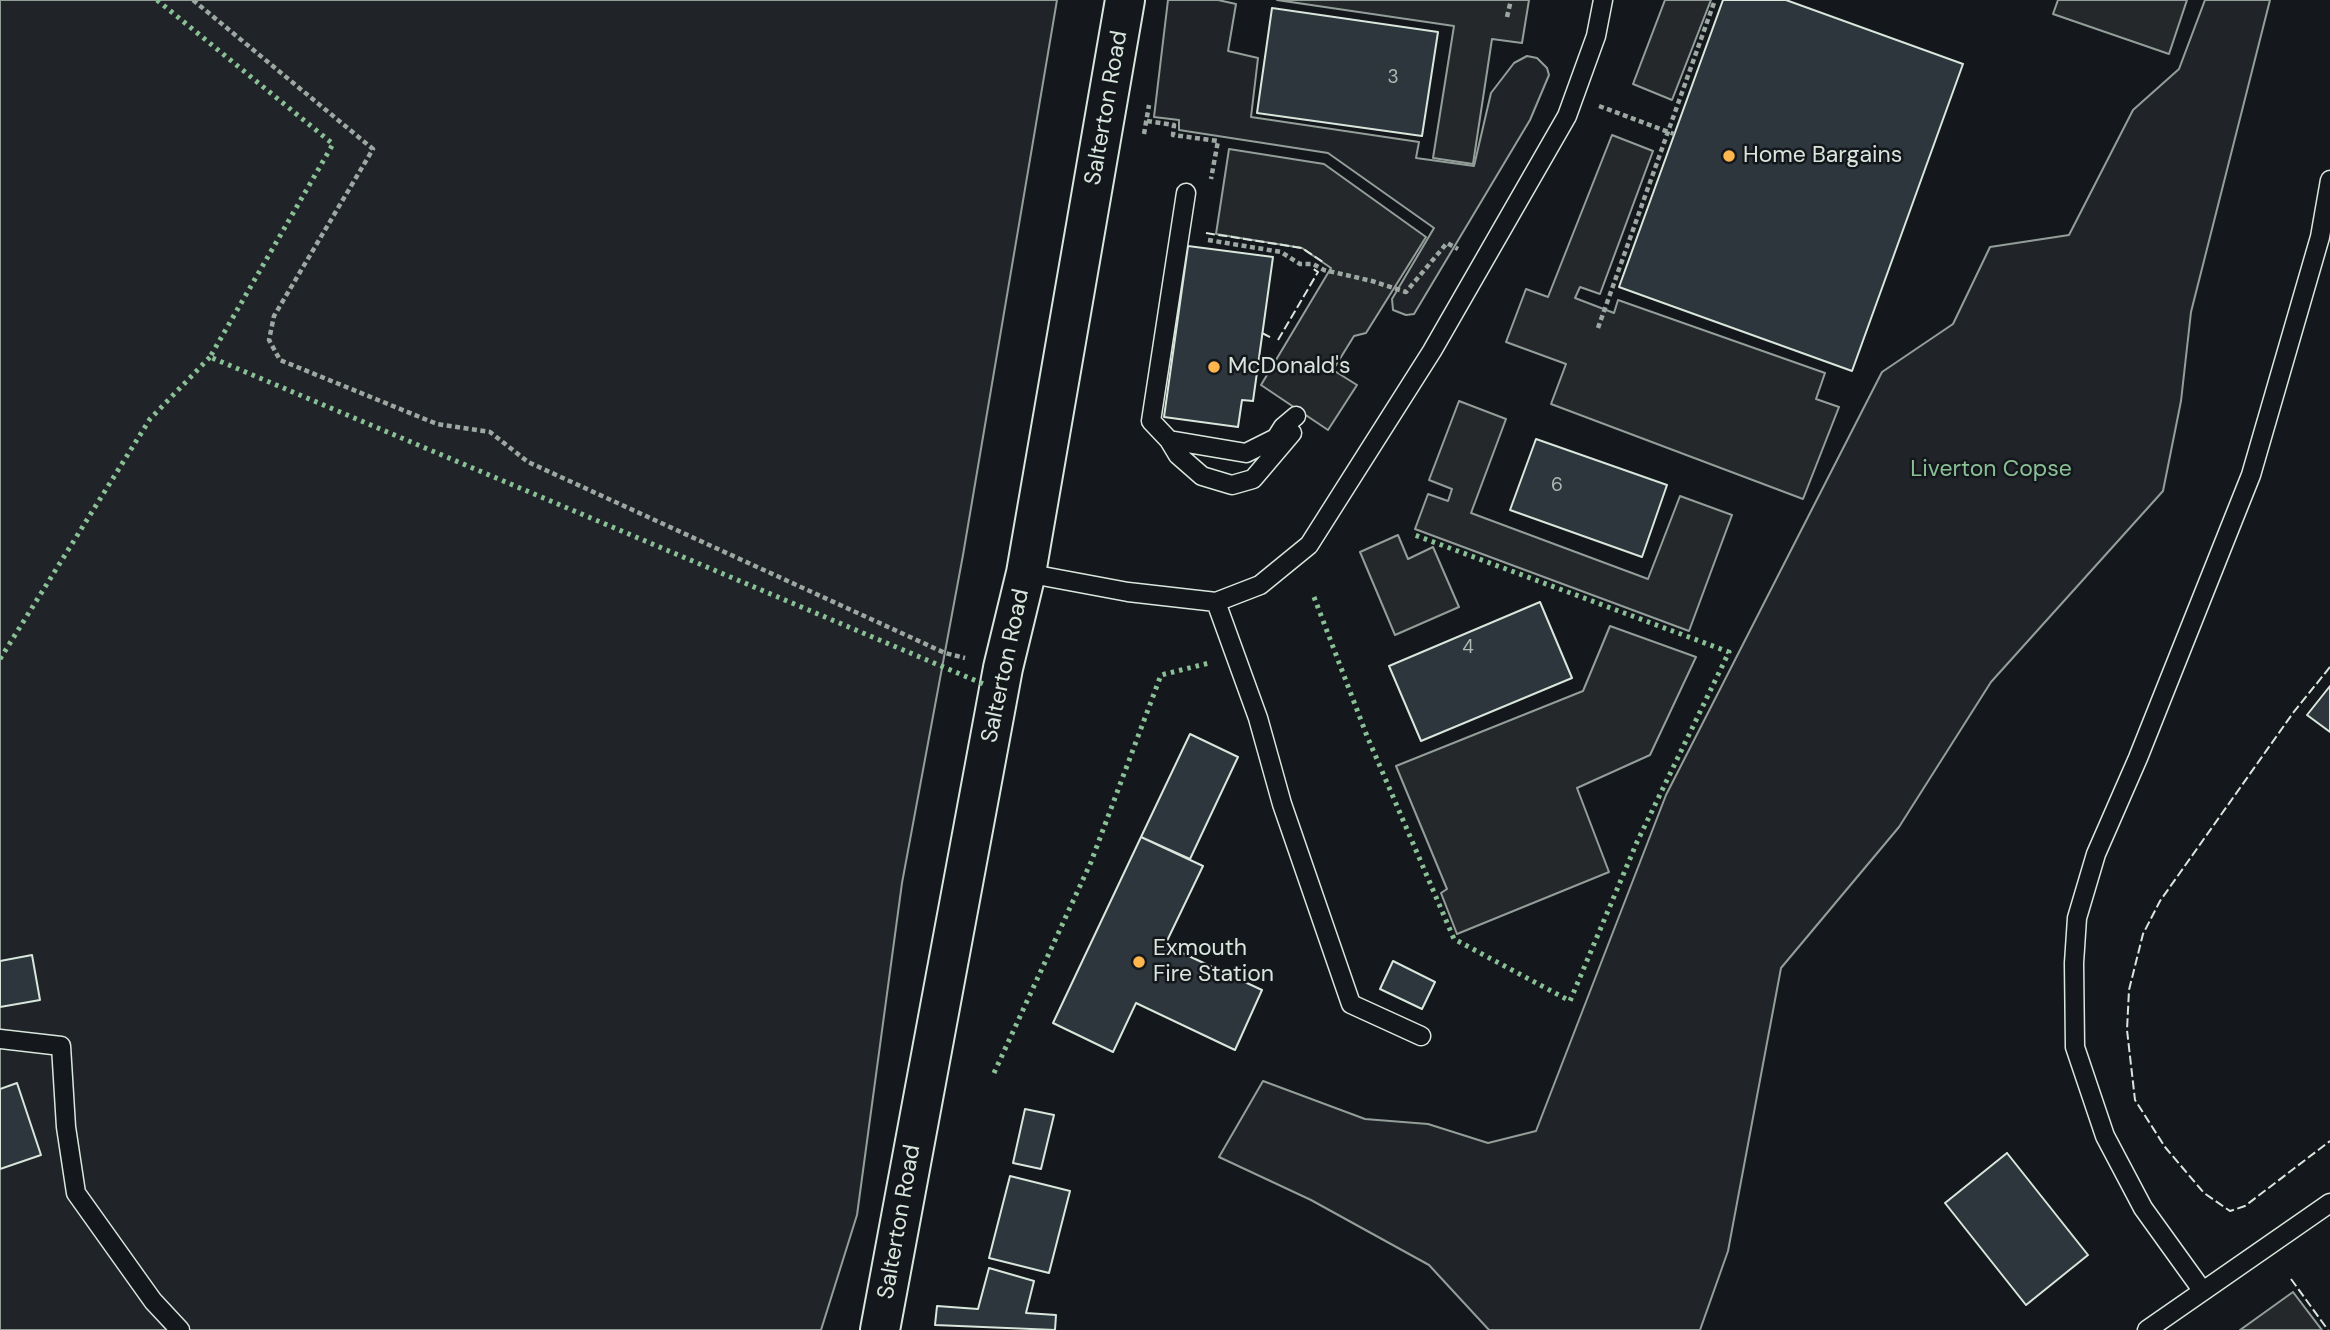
<!DOCTYPE html>
<style>
body{margin:0}
canvas{display:block;background:#14181c}
</style>
<canvas width="2330" height="1330"></canvas>
<script>
const c = document.querySelector('canvas').getContext('2d');
c.lineJoin = 'round';
function paint(path, color) {
  c.fillStyle = color;
  c.fill(path, 'evenodd');
}
function toPath(rows) {
  const path = new Path2D();
  for (const r of rows) {
    path.moveTo(r[0], r[1]);
    for (let i = 2; i < r.length; i += 2) path.lineTo(r[i], r[i + 1]);
  }
  return path;
}
function strokePath(path, color, width, dash) {
  c.strokeStyle = color;
  c.lineWidth = width;
  c.lineCap = dash ? 'butt' : 'round';
  c.setLineDash(dash || []);
  c.stroke(path);
}
function write(font, color, halo, rows, align = 'center') {
  c.font = font + ' "DM Sans",sans-serif';
  c.lineWidth = 5;
  c.setLineDash([]);
  c.textBaseline = 'middle';
  c.strokeStyle = halo;
  c.fillStyle = color;
  for (const [text, x, y, turn = 0] of rows) {
    c.save();
    c.translate(x, y);
    c.rotate((+turn || 0) * Math.PI / 180);
    c.textAlign = isNaN(turn) ? turn : align;
    if (halo) c.strokeText(text, 0, 0);
    c.fillText(text, 0, 0);
    c.restore();
  }
}
const green = toPath([
 [0,0,1057,0,963,555,902,883,857,1215,821,1330,0,1330,0,0],
 [1168,0,1218,0,1236,4,1228,51,1258,58,1251,117,1419,142,1416,158,1474,166,1491,93,1514,63,1527,56,1537,58,1547,68,1549,75,1530,120,1414,314,1406,315,1393,310,1392,299,1434,228,1328,153,1179,130,1179,120,1154,117,1168,0],
 [2205,0,2270,0,2191,312,2181,401,2163,491,1991,682,1899,827,1781,968,1728,1251,1700,1330,1489,1330,1429,1265,1311,1200,1219,1157,1263,1081,1365,1119,1428,1124,1488,1143,1536,1131,1666,795,1882,372,1953,324,1990,247,2069,235,2133,110,2179,69,2205,0]
]);
paint(green, '#202428');
strokePath(green, '#939e99', 2);
const parking = toPath([
 [1277,0,1529,0,1522,43,1492,39,1473,164,1433,158,1454,26,1277,0],
 [1665,0,1711,0,1672,100,1633,84,1665,0],
 [2058,0,2187,0,2169,54,2053,14,2058,0],
 [1612,135,1653,151,1600,294,1580,287,1575,298,1614,313,1618,300,1825,373,1816,399,1839,407,1803,499,1551,404,1566,364,1506,342,1526,289,1548,297,1612,135],
 [1229,149,1324,164,1426,237,1366,333,1354,336,1333,370,1357,385,1328,430,1261,385,1331,268,1302,248,1216,234,1229,149],
 [1459,401,1506,419,1471,513,1648,579,1680,496,1732,515,1689,631,1415,529,1428,494,1448,501,1452,489,1429,480,1459,401],
 [1398,535,1408,559,1433,547,1459,607,1395,635,1360,552,1398,535],
 [1610,626,1696,657,1650,755,1577,788,1609,872,1457,934,1441,893,1447,889,1396,766,1583,691,1610,626],
 [2293,1292,2322,1330,2240,1330,2293,1292]
]);
paint(parking, '#24282b');
strokePath(parking, '#939e99', 2);
const building = toPath([
 [1723,0,1786,0,1963,64,1852,371,1619,287,1723,0],
 [1272,8,1438,32,1422,136,1257,113,1272,8],
 [1188,246,1273,257,1253,401,1242,400,1238,427,1164,417,1188,246],
 [1536,439,1667,485,1642,557,1510,510,1536,439],
 [1540,602,1572,678,1421,741,1389,666,1540,602],
 [2330,686,2330,732,2307,715,2330,686],
 [1190,734,1238,757,1190,859,1141,837,1190,734],
 [1141,837,1203,866,1165,945,1262,990,1235,1050,1136,1003,1113,1052,1053,1023,1141,837],
 [32,955,40,1000,0,1007,0,961,32,955],
 [1393,961,1435,982,1422,1009,1380,989,1393,961],
 [17,1083,41,1155,0,1169,0,1089,17,1083],
 [1025,1109,1054,1115,1041,1169,1013,1163,1025,1109],
 [2007,1153,2088,1255,2026,1305,1945,1203,2007,1153],
 [1010,1176,1070,1191,1049,1273,989,1258,1010,1176],
 [989,1268,1034,1281,1026,1313,1056,1315,1055,1330,935,1325,937,1306,978,1309,989,1268]
]);
paint(building, '#2c363c');
strokePath(building, '#d8e6dc', 2);
const lane = toPath([
 [1186,193,1151,421,1169,440,1246,453,1276,438,1283,427,1296,416],
 [1169,440,1178,455,1202,476,1232,485,1253,479,1292,433],
 [1026,573,1128,592,1216,602,1260,585,1309,545,1432,351,1567,116,1596,36,1603,0],
 [1216,602,1258,718,1282,804,1351,1004,1421,1036],
 [0,1039,61,1046,66,1127,76,1193,153,1301,180,1330],
 [2202,1290,2143,1208,2105,1136,2075,1047,2074,963,2077,918,2096,854,2138,758,2251,475,2320,237,2330,180],
 [2147,1330,2330,1203]
]);
const secondary = toPath([
 [880,1330,1003,668,1026,573,1125,0]
]);
strokePath(lane, '#d8e6dc', 21);
strokePath(secondary, '#d8e6dc', 42);
strokePath(toPath([
 [193,0,373,149,274,316,269,340,280,360,437,424,490,432,528,462,945,653,965,658],
 [1507,17,1511,0],
 [1599,106,1674,134],
 [1147,121,1174,125,1173,135,1218,141,1211,179],
 [1144,134,1149,105],
 [1208,240,1281,252,1300,264,1313,264,1324,270,1372,281,1406,292,1447,243,1458,249],
 [1598,328,1715,0]
]), '#9da8a2', 4.5, [5, 3.5]);
strokePath(lane, '#14181c', 18);
strokePath(secondary, '#14181c', 38);
strokePath(toPath([
 [157,0,333,144,210,357,986,685],
 [1314,597,1367,736,1454,939,1570,1001,1637,842,1729,652,1412,534],
 [0,659,150,419,210,357],
 [994,1073,1091,862,1161,675,1209,663]
]), '#8ac095', 5, [3.5, 5]);
strokePath(toPath([
 [1206,233,1302,248,1323,262],
 [1262,333,1272,338],
 [1278,340,1318,272,1312,268],
 [2330,667,2293,713,2160,901,2143,934,2129,990,2127,1030,2135,1100,2165,1147,2204,1193,2230,1211,2245,1206,2330,1141],
 [2291,1279,2328,1330]
]), '#d8e6dc', 2, [9, 3.5]);
for (const [x, y, r, color] of [
 [1729,156,7,"#ffb74d"],
 [1214,367,7,"#ffb74d"],
 [1139,962,7,"#ffb74d"]
]) {
  const dot = new Path2D();
  dot.arc(x, y, r, 0, 2 * Math.PI);
  c.fillStyle = color;
  c.fill(dot);
  strokePath(dot, '#14181c', 2.5);
}
write('19px', '#adbab4', null, [
 ["3",1393,78],
 ["6",1557,486],
 ["4",1468,648]
]);
write('23px', '#d8e6dc', '#14181c', [
 ["Salterton Road",1107,108,-80],
 ["Salterton Road",1006,666,-78],
 ["Salterton Road",900,1222,-80]
]);
write('23px', '#d8e6dc', '#14181c', [
 ["Home Bargains",1743,156],
 ["McDonald's",1228,367],
 ["Exmouth",1153,949],
 ["Fire Station",1153,975]
], 'left');
write('23px', '#8ac095', '#14181c', [
 ["Liverton Copse",1991,470]
]);
</script>
